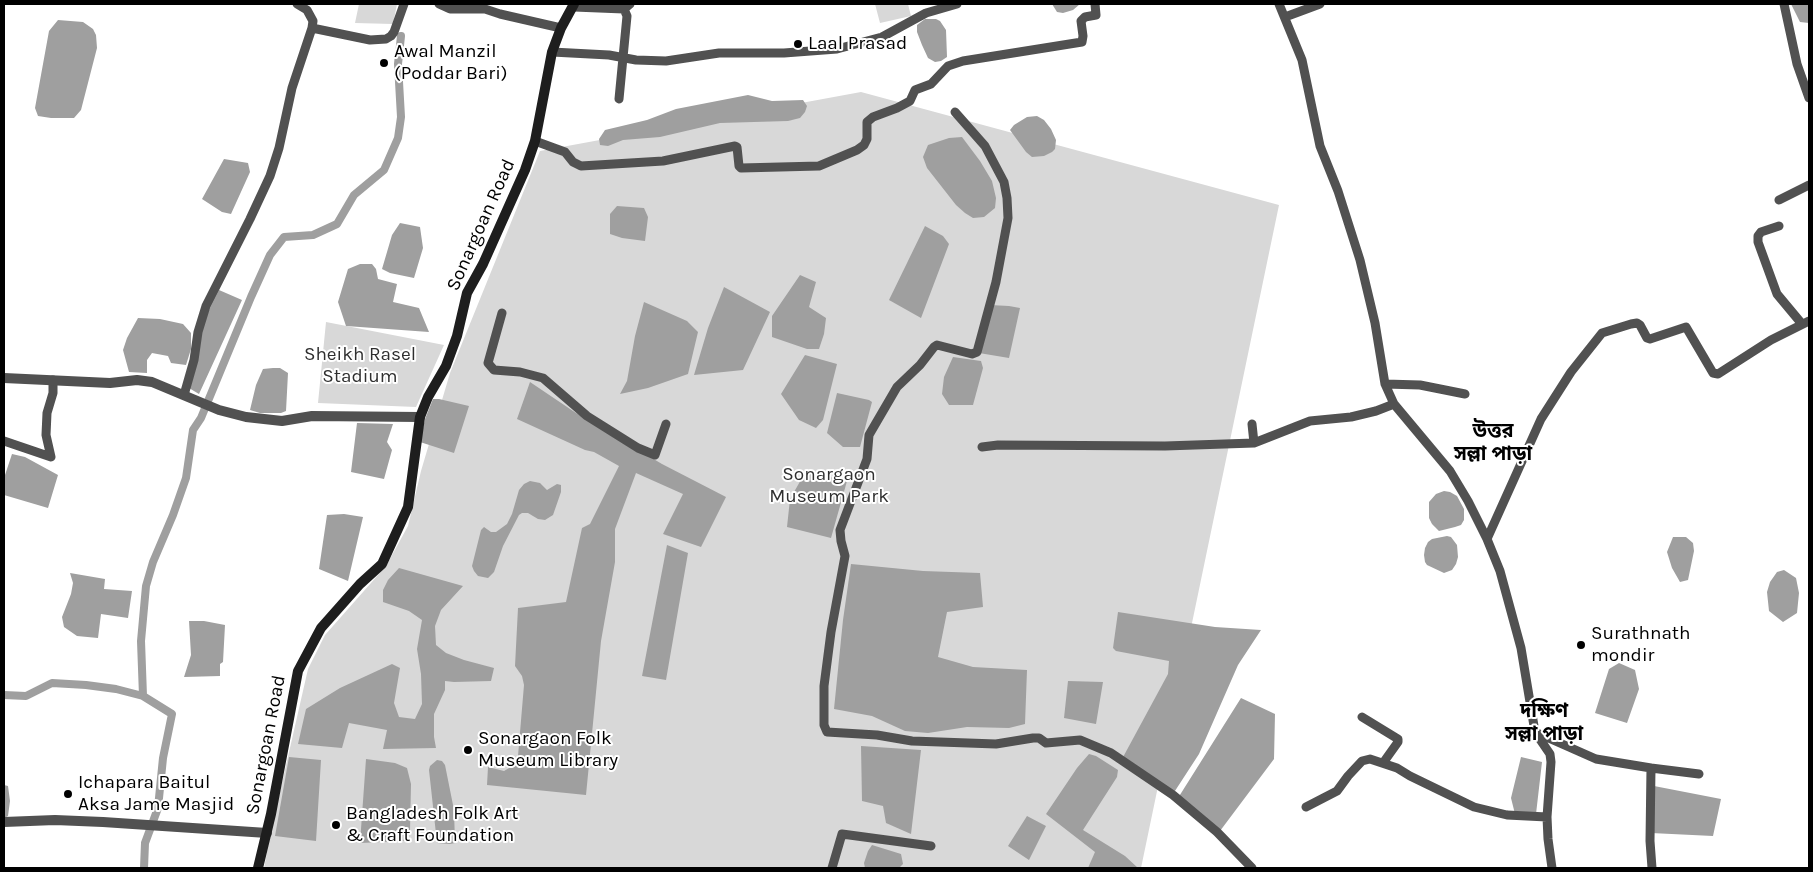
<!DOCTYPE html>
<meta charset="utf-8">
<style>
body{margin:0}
#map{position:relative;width:1813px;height:872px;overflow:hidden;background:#fff;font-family:Karla,sans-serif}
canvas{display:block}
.frame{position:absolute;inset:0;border:5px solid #000;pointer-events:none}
</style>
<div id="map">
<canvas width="1813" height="872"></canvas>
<div class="frame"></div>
</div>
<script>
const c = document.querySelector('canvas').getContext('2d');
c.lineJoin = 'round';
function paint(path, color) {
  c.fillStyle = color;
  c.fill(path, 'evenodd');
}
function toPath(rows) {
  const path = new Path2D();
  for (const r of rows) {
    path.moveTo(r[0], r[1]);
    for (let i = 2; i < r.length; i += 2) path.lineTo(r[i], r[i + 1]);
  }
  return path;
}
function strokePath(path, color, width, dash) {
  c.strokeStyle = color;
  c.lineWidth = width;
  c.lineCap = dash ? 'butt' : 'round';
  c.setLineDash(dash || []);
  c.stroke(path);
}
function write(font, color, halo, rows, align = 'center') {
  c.font = font + ' Karla,"Noto Sans Bengali",sans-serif';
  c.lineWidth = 4;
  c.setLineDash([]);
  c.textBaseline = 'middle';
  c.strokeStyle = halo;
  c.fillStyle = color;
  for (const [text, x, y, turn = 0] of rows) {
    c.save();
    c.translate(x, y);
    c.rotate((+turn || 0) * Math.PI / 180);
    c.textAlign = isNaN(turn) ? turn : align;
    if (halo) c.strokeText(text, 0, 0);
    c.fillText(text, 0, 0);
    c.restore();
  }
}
paint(toPath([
 [359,4,397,4,393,24,355,23],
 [875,4,908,4,911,16,880,23],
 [861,92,1279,205,1141,868,264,868,271,831,308,669,325,635,386,566,408,526,421,471,450,373,540,151],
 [326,322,444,345,416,407,318,403]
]), '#d8d8d8');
paint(toPath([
 [1052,4,1080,4,1073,10,1063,13,1057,12],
 [1791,4,1809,4,1809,23,1800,22],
 [925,19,936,19,940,21,946,30,947,57,941,61,935,62,928,58,922,45,917,32,917,25],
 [58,20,83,22,93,29,96,35,97,48,81,110,74,118,51,118,38,116,35,108,49,31],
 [748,95,772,101,803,100,807,106,805,112,800,118,788,121,720,123,660,137,623,140,608,146,600,145,599,139,605,130,647,120,676,109],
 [1037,116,1044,120,1051,129,1056,140,1055,149,1052,152,1044,156,1032,157,1026,152,1010,130,1014,125,1027,117],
 [962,137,980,161,992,181,996,198,995,208,984,217,973,218,965,213,956,205,927,168,923,157,928,145,949,138],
 [224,159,248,163,250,172,231,214,222,212,202,199],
 [617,206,644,208,648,217,645,241,622,238,610,234,610,214],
 [400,223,420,227,423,248,414,278,390,273,382,269,392,235],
 [925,226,943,236,949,244,921,318,889,300],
 [360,264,372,264,376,269,378,279,397,284,393,302,419,308,429,332,346,326,338,302,348,269],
 [800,275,816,282,809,307,826,318,824,334,819,349,807,349,772,337,772,316],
 [724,287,770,312,743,370,694,375,708,328],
 [219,290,242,300,199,394,189,388,201,330,209,310],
 [644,302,687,321,698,332,688,374,648,388,620,394,627,381,635,336],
 [990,305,1009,306,1020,308,1009,358,979,353],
 [138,318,160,319,183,324,191,333,191,349,186,365,171,363,168,356,152,353,147,360,147,373,129,372,123,350,127,338],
 [805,355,837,364,823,420,816,428,799,420,781,394],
 [953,357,981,361,983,368,973,405,949,405,942,394,944,377],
 [273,368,280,368,288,373,286,411,281,413,260,413,250,410,256,385,263,369],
 [530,382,576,413,618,438,662,464,726,497,701,547,663,534,683,494,636,473,615,529,615,562,601,641,586,795,487,785,488,767,504,771,516,764,518,756,524,685,522,676,515,666,518,608,566,602,582,528,590,524,619,466,594,452,585,450,517,419],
 [837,393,869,400,872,402,860,447,843,447,827,433],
 [433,399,439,399,469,406,454,453,420,442,425,419],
 [357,423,393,424,387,442,392,450,384,479,351,472],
 [12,454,25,457,58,475,48,508,4,495,4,478],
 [806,471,847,481,831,538,787,527,790,499],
 [530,481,540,483,547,490,557,484,561,485,561,492,553,515,545,520,538,519,528,513,522,513,519,515,503,546,494,572,488,578,478,576,474,571,472,566,481,530,484,527,491,532,496,532,507,524,512,514,519,490,524,484],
 [1444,491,1450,492,1457,496,1464,509,1464,520,1461,525,1455,527,1439,531,1432,524,1429,518,1429,502,1436,494],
 [344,514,363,517,348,581,319,569,327,515],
 [1447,536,1451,537,1457,545,1458,557,1456,564,1452,570,1444,573,1427,565,1425,562,1424,555,1425,548,1428,542,1432,539],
 [1673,537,1686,537,1693,543,1694,551,1688,580,1680,582,1672,568,1667,552],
 [667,545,688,553,666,680,642,676],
 [851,564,923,571,980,573,983,607,947,612,938,657,973,667,1027,670,1025,724,1009,728,967,727,928,733,905,731,872,716,834,709,843,620],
 [399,568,463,586,441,610,435,626,436,645,446,653,464,660,494,668,491,681,454,682,445,681,445,690,434,714,434,737,436,748,383,749,387,730,349,723,342,748,298,744,306,709,340,688,392,664,400,668,394,703,399,717,415,719,422,704,421,674,417,649,422,620,409,611,383,602,383,590,388,580],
 [1784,570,1796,578,1799,593,1797,613,1783,622,1769,611,1767,592,1770,582,1777,572],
 [70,573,105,579,104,589,132,591,128,618,101,614,98,638,77,636,64,627,62,617,71,594,73,583],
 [1118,612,1215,627,1261,630,1238,665,1199,754,1173,794,1122,759,1168,674,1169,661,1116,651,1113,648],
 [189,621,204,621,225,625,223,662,220,664,220,676,184,677,191,655],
 [1619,663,1635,670,1639,689,1627,723,1595,713,1609,669],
 [1068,681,1103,682,1096,724,1064,718],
 [1241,698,1275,714,1274,759,1220,831,1178,798],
 [861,746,921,750,911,834,886,823,883,806,862,801],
 [1089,754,1096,756,1118,770,1117,777,1083,830,1125,856,1138,868,1088,868,1095,852,1046,814,1077,768],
 [289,757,321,760,316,841,275,836],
 [1521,757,1542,762,1536,814,1515,814,1511,798],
 [366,759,395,763,407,768,411,784,410,830,405,841,360,843],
 [437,760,442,761,445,765,454,810,455,843,450,844,437,843,429,770,430,766],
 [4,785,8,786,10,801,8,816,4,818],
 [1654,786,1721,799,1713,836,1651,833],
 [1027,816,1046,826,1029,860,1008,846],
 [872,845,901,854,903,864,899,868,865,868,864,863,868,851]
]), '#9f9f9f');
strokePath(toPath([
 [4,695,26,696,52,683,86,685,116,689,143,696],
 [144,868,145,843,158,808,163,758,172,714,143,696,141,641,146,586,153,562,173,515,186,478,193,430,201,418,251,297,270,255,284,237,313,235,337,224,354,195,384,170,398,138,401,117,398,64,401,36]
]), '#9f9f9f', 8);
strokePath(toPath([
 [439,4,450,9,485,9,500,14,561,28],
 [1279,4,1302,60,1320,146,1338,191,1360,260,1375,323,1385,384,1394,404,1450,471,1468,501,1487,539,1500,571,1521,648,1535,732,1550,754,1551,762,1547,817,1548,839,1552,868],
 [1784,4,1797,64,1809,98],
 [574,7,624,9,630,4],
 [1285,17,1320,4],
 [312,28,370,40,386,39,391,36,394,32,404,4],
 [552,52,609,55,636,60,666,61,719,53,784,53,837,49,882,37,926,13,957,4],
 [619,99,627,16,624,9],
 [955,112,985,146,1004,182,1007,198,1008,218,996,282,977,352,972,354,937,345,934,347,920,365,897,387,869,435,867,459,840,530,841,541,845,556,831,632,824,686,824,725,827,732,877,735,912,741,996,744,1033,738,1039,738,1046,743,1080,740,1111,753,1173,795,1217,832,1252,868],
 [535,141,565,152,573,162,581,166,663,161,735,146,737,147,739,166,741,168,819,166,857,150,864,145,867,139,867,122,873,117,897,108,910,101,915,90,931,84,948,66,963,61,1082,42,1083,36,1081,21,1085,17,1096,15,1095,4],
 [1779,200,1809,185],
 [1779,226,1761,232,1758,236,1758,242,1777,294,1802,324],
 [502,313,488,363,494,370,520,372,543,378,587,416,638,448,655,455,666,424],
 [1385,384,1420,385,1465,394],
 [184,395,194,360,198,332,206,306,250,219,270,176,279,148,292,88,312,28,313,21,307,10,297,4],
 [1252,424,1254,443],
 [4,441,51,457,46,435,47,413,53,393,53,380],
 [982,447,998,445,1165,446,1254,443,1310,421,1351,417,1376,411,1394,404],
 [1487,539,1541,419,1571,372,1602,333,1631,324,1637,323,1640,325,1647,338,1650,339,1686,327,1713,373,1718,374,1771,340,1809,321],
 [1362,717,1398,739,1398,742,1383,763],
 [1535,732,1596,759,1651,768,1650,841,1652,868],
 [1651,768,1699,774],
 [1306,807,1337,791,1348,776,1362,761,1370,759,1397,768,1410,776,1474,807,1507,815,1547,817],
 [832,868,842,834,931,846]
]), '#515151', 9);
strokePath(toPath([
 [4,378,110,383,137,380,152,382,219,410,246,417,282,421,312,416,420,417],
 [4,822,55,820,103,822,267,833]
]), '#515151', 10);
strokePath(toPath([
 [258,868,271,814,298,671,321,628,360,584,382,564,408,507,420,417,428,397,446,366,457,336,467,293,483,264,525,170,535,141,552,52,561,28,574,4]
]), '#1e1e1e', 10);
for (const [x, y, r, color] of [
 [798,44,5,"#000"],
 [384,63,5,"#000"],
 [1581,645,5,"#000"],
 [468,750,5,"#000"],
 [68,794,5,"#000"],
 [336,825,5,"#000"]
]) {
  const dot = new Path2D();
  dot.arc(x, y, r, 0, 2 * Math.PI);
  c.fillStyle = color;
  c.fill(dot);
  strokePath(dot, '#fff', 2);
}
write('19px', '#000', '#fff', [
 ["Laal Prasad",808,44],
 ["Awal Manzil",394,52],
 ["(Poddar Bari)",394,74],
 ["Surathnath",1591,634],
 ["mondir",1591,656],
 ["Sonargaon Folk",478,739],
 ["Museum Library",478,761],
 ["Ichapara Baitul",78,783],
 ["Aksa Jame Masjid",78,805],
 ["Bangladesh Folk Art",346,814],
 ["& Craft Foundation",346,836]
], 'left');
write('19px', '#000', '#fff', [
 ["Sonargoan Road",481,225,-66],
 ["Sonargoan Road",266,745,-79]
]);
write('19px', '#2f2f2f', '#fff', [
 ["Sheikh Rasel",360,355],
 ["Stadium",360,377],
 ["Sonargaon",829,475],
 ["Museum Park",829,497]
]);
write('bold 20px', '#000', '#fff', [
 ["উত্তর",1493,431],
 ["সল্লা পাড়া",1493,454],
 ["দক্ষিণ",1544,711],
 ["সল্লা পাড়া",1544,734]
]);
</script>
